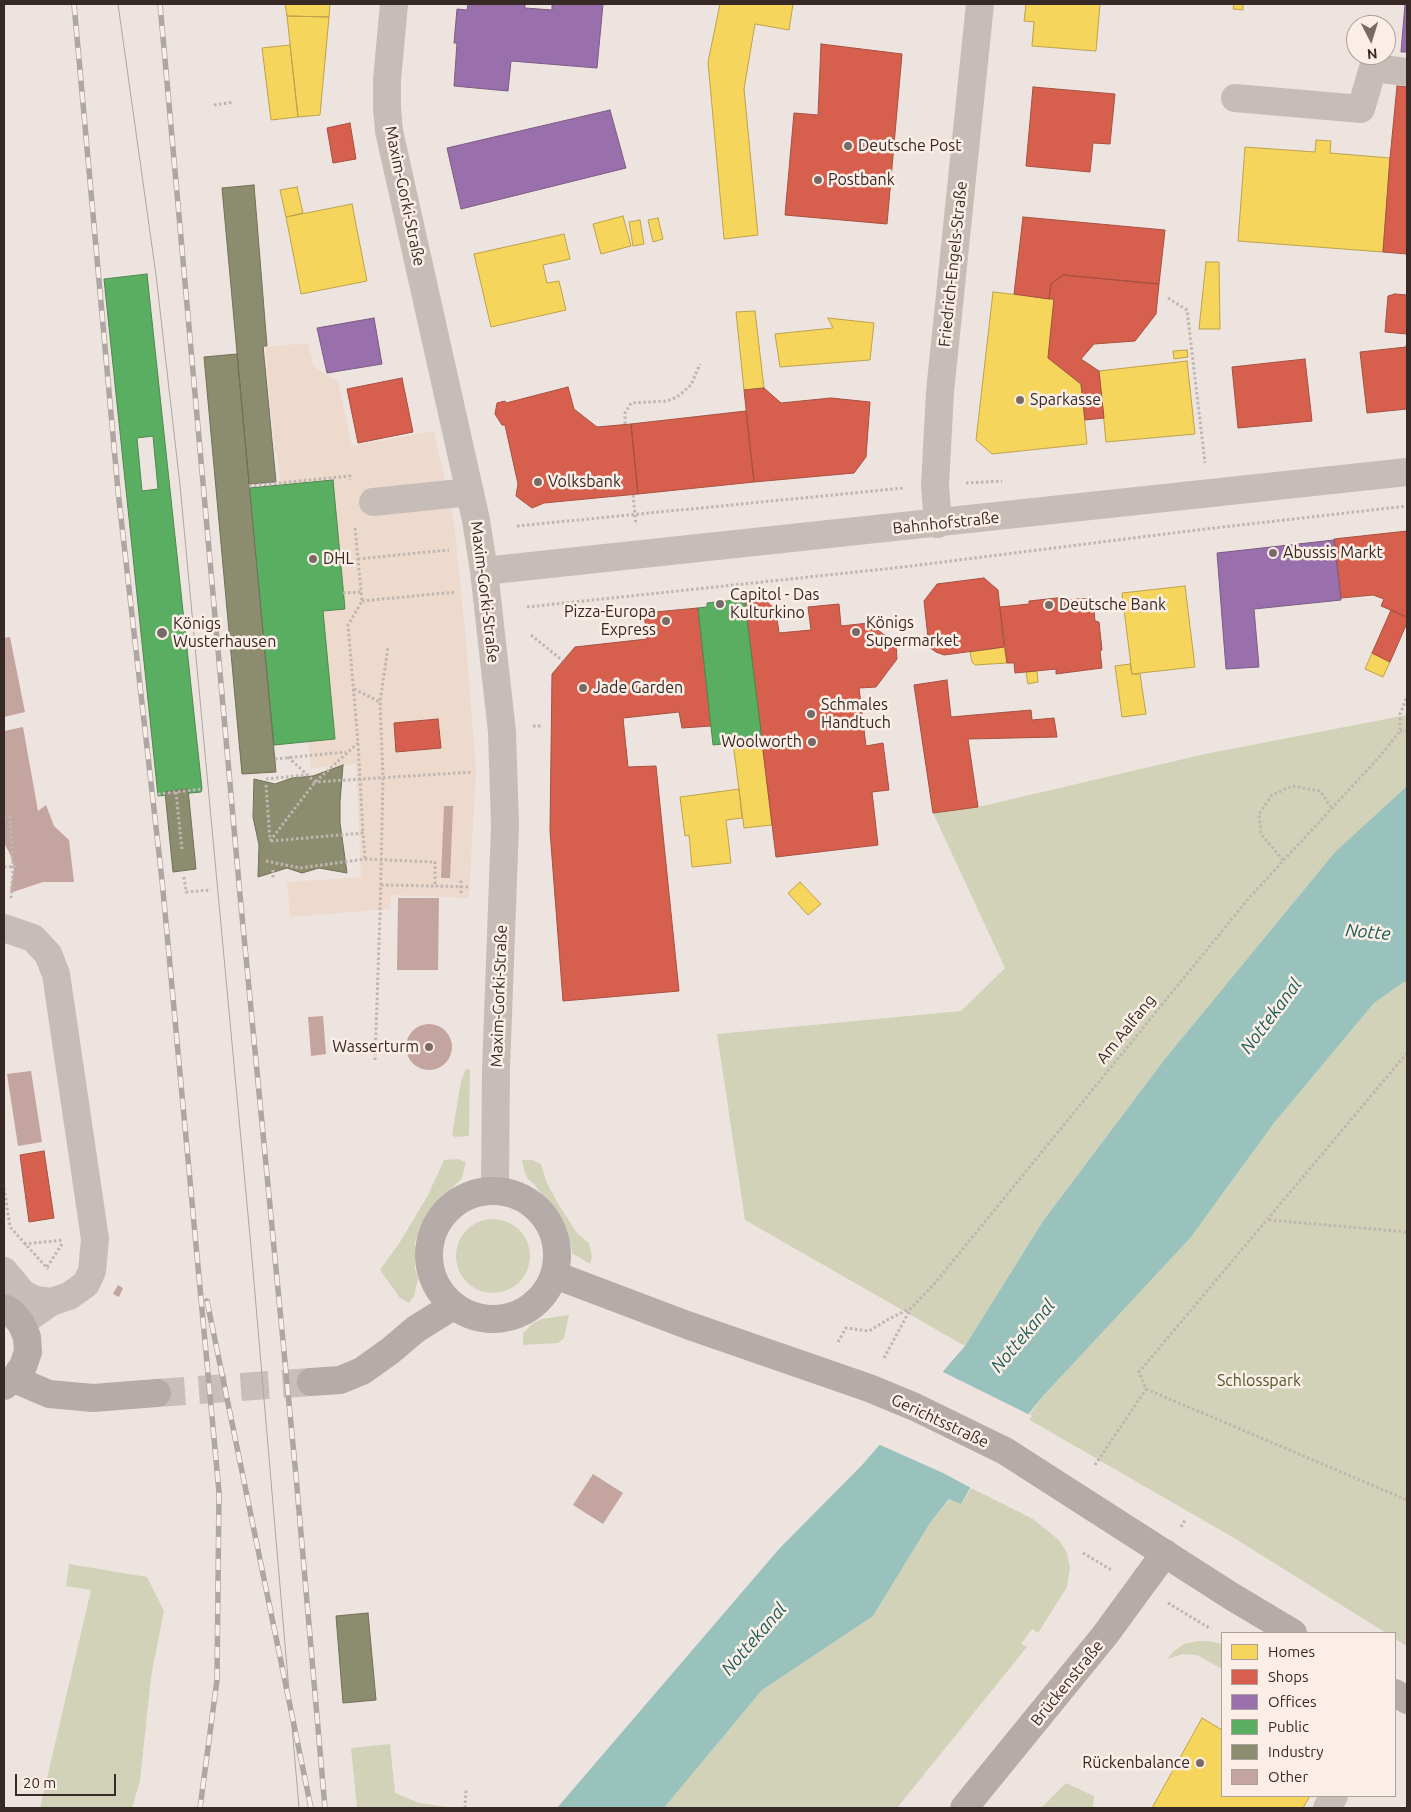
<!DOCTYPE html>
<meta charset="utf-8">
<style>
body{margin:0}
#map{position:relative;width:1411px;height:1812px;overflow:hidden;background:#eee4df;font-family:Ubuntu,sans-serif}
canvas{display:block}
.frame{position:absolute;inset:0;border:5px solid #372926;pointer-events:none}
.legend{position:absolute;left:1221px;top:1632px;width:175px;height:165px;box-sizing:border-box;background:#fbeee6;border:1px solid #ad9f99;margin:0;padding:6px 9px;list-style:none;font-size:15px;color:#372926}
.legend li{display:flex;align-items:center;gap:10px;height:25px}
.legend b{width:25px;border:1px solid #ad9f99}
.north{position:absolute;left:1346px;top:15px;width:50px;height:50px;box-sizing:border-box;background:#fbeee6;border:1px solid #ad9f99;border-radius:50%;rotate:175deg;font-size:14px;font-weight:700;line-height:20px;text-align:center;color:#372926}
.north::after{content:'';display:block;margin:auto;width:18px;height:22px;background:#776a67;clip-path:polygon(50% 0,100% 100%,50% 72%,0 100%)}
.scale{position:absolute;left:15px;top:1774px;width:101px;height:22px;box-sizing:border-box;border:2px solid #372926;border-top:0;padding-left:6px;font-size:15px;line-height:18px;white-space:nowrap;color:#372926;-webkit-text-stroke:4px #fbeee6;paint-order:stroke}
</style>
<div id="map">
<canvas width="1411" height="1812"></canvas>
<div class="frame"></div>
<ul class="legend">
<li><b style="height:14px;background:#f6d55c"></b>Homes</li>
<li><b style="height:14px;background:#d6604d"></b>Shops</li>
<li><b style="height:14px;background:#9970ab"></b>Offices</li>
<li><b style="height:14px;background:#5aae61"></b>Public</li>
<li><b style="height:14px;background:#8c8c6e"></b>Industry</li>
<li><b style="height:14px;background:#c3a49f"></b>Other</li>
</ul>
<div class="north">N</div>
<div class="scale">20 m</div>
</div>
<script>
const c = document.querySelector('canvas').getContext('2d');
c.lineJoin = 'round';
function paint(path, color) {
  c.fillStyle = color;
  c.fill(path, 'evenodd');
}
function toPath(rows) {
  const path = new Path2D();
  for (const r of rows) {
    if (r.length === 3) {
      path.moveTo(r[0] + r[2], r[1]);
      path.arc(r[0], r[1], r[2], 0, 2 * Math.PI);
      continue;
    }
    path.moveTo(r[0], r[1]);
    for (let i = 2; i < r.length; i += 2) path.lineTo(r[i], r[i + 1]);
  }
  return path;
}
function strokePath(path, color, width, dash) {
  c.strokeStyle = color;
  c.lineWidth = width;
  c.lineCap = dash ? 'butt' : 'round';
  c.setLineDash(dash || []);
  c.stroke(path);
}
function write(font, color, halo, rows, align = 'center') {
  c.font = font + ' Ubuntu,sans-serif';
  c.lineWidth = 5;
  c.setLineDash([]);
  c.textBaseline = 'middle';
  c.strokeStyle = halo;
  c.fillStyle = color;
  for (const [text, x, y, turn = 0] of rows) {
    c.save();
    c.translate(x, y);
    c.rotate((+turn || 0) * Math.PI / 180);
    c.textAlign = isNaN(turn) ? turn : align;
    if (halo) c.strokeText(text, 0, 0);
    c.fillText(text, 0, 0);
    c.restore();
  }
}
paint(toPath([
 [1407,715,1407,786,1335,852,1164,1060,1043,1221,965,1346,745,1220,717,1034,961,1011,1005,968,933,813,978,807,1205,754],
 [1404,982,1407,982,1407,1646,1395,1639,1395,1633,1386,1633,1234,1538,1028,1419,1029,1416,1043,1396,1194,1233,1274,1123,1374,1003],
 [466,1069,470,1070,469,1136,455,1137,452,1135,461,1081],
 [458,1159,466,1162,462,1178,432,1209,421,1225,415,1242,415,1268,418,1279,414,1296,409,1303,400,1298,380,1270,400,1242,428,1195,444,1160],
 [522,1160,532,1160,541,1164,546,1181,557,1202,577,1233,589,1243,592,1256,590,1264,572,1253,571,1245,561,1225,548,1203,535,1185,527,1178,524,1170],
 [493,1256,37],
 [569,1315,564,1338,558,1343,523,1345,523,1333,533,1323,542,1319],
 [971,1488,1033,1519,1059,1540,1067,1553,1070,1568,1067,1587,1038,1633,1032,1629,1021,1644,1027,1647,897,1808,664,1808,762,1690,873,1616,930,1523,950,1499,961,1504],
 [69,1564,147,1577,164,1611,151,1677,140,1781,132,1808,40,1808,91,1590,66,1586],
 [1198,1641,1209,1641,1222,1644,1222,1669,1197,1655,1183,1654,1167,1659,1174,1651,1184,1644],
 [390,1744,395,1793,419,1803,454,1808,357,1808,351,1748],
 [1066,1783,1094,1796,1093,1808,1041,1808]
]), '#d2d2b8');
paint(toPath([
 [308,343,314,367,338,382,352,446,434,431,454,523,466,640,476,772,469,898,391,895,390,909,290,917,287,882,361,877,356,764,311,768,308,742,335,739,323,611,345,609,333,481,281,485,277,453,275,453,265,347]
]), '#eddacd');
paint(toPath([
 [1407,786,1407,982,1404,982,1374,1003,1274,1123,1191,1237,1043,1396,970,1488,961,1504,949,1499,930,1523,873,1616,762,1690,664,1808,557,1808,779,1549,863,1464,965,1346,1043,1221,1164,1060,1335,852]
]), '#99c2bc');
paint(toPath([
 [941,1371,1032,1416,973,1489,943,1473,878,1444]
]), '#eee4df');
const homes = toPath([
 [285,4,330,4,329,17,287,16,285,4],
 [720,4,793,4,789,30,755,24,744,89,758,235,724,239,708,62,720,4],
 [1026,4,1100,4,1096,51,1032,46,1034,22,1024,21,1026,4],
 [1234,4,1243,4,1243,10,1233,9,1234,4],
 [287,16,329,17,320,115,298,117,287,16],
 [290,45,298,117,271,120,262,48,290,45],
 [1316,140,1331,141,1330,153,1390,158,1383,252,1238,241,1245,147,1315,152,1316,140],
 [297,187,303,213,286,217,280,190,297,187],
 [352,204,367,281,301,294,286,217,352,204],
 [623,216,631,246,601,254,593,224,623,216],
 [658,218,663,239,653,242,648,220,658,218],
 [640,220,644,244,633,246,629,222,640,220],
 [564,234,570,259,543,265,547,283,559,281,566,310,491,327,474,254,564,234],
 [1206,262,1219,262,1220,329,1199,329,1206,262],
 [993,292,1054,299,1048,358,1081,384,1087,444,992,454,976,440,993,292],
 [755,311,764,388,744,390,736,312,755,311],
 [828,318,874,323,870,360,780,367,775,334,833,328,828,318],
 [1187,350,1188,357,1174,359,1173,351,1187,350],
 [1187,361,1195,434,1106,442,1099,371,1187,361],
 [1185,586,1195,667,1132,674,1122,593,1185,586],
 [1004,647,1007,663,975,665,972,662,970,652,1004,647],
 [1372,653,1390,662,1383,677,1365,669,1372,653],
 [1130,664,1132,674,1140,674,1146,714,1122,717,1115,666,1130,664],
 [1037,671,1038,682,1028,684,1026,672,1037,671],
 [762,740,772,825,744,828,733,743,762,740],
 [739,789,742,818,726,820,731,863,692,867,689,835,685,836,680,797,739,789],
 [800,882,821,904,808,915,788,893,800,882],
 [1202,1718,1222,1730,1222,1796,1310,1796,1303,1808,1152,1808,1202,1718]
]);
paint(homes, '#f6d55c');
strokePath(homes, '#bda14c', 1);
const shops = toPath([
 [821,44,902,54,887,224,785,215,794,113,818,115,821,44],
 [1397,86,1407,87,1407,254,1383,252,1390,158,1397,86],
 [1033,87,1115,94,1110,144,1093,143,1090,172,1026,166,1033,87],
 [350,123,356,159,333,163,327,128,350,123],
 [1023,217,1165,230,1159,284,1063,275,1051,284,1049,299,1014,294,1023,217],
 [1063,275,1159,284,1156,314,1135,341,1094,344,1081,359,1099,371,1104,418,1085,420,1081,384,1048,358,1054,299,1049,299,1051,284,1063,275],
 [1395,294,1407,295,1407,334,1385,332,1388,296,1395,294],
 [1407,341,1407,409,1367,413,1360,352,1406,347,1407,341],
 [1305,359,1312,421,1238,428,1232,367,1305,359],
 [402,378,413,432,358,443,347,389,402,378],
 [568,387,574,409,597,427,631,424,638,494,544,503,532,508,516,496,518,484,505,425,502,425,495,414,497,403,505,401,506,403,568,387],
 [764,388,781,403,831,398,870,402,866,457,854,473,754,482,744,390,764,388],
 [746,411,754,482,638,494,631,424,746,411],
 [1407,531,1407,617,1381,606,1384,599,1373,595,1341,598,1334,539,1407,531],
 [984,578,998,590,1004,647,944,655,936,652,929,647,924,601,937,584,984,578],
 [1066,597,1066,600,1093,598,1095,621,1099,622,1102,650,1100,651,1102,668,1056,674,1056,669,1015,673,1014,663,1007,663,1000,607,1029,604,1029,601,1066,597],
 [765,600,776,610,779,633,811,630,808,607,839,604,841,626,869,623,896,644,897,659,876,687,859,688,866,746,883,743,889,790,872,792,878,845,776,857,745,603,765,600],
 [698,608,711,726,682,728,679,712,623,718,628,767,656,766,679,991,563,1001,550,831,552,674,575,647,647,639,644,613,698,608],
 [1391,610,1407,617,1407,623,1390,662,1372,653,1391,610],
 [947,680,951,717,1031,710,1032,720,1054,718,1057,737,968,739,978,807,933,813,914,685,947,680],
 [438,719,441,748,396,752,394,723,438,719],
 [44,1151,54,1218,29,1222,20,1155,44,1151]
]);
paint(shops, '#d6604d');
strokePath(shops, '#a65041', 1);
const offices = toPath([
 [468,4,525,4,525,8,552,10,552,4,603,4,597,68,511,61,508,91,454,86,457,43,454,43,457,9,467,10,468,4],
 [1405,4,1407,4,1407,52,1401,52,1405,4],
 [610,110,626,168,461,209,447,148,610,110],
 [374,318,382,364,327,373,317,328,374,318],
 [1334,540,1341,600,1254,609,1259,667,1226,669,1217,553,1334,540]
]);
paint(offices, '#9970ab');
strokePath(offices, '#7c5b83', 1);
const public = toPath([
 [147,274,202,789,201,792,158,796,104,279,147,274],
 [153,436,158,489,142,491,137,438,153,436],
 [333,480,345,609,323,611,335,739,274,745,249,488,333,480],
 [736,600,736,603,745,603,762,740,713,745,698,608,707,607,707,603,736,600]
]);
paint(public, '#5aae61');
strokePath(public, '#50864f', 1);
const industry = toPath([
 [254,185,267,346,263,346,276,482,249,484,222,188,254,185],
 [237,354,276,772,242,774,204,357,237,354],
 [343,765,340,802,340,823,347,873,319,868,302,873,287,868,258,877,259,845,253,817,254,779,275,784,292,778,313,776,343,765],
 [188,789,196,869,173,872,165,792,188,789],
 [368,1613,376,1700,343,1703,336,1616,368,1613]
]);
paint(industry, '#8c8c6e');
strokePath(industry, '#726e58', 1);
paint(toPath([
 [10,637,25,712,4,717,4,638],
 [23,727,38,811,46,805,54,826,69,840,74,882,43,882,10,893,14,868,10,854,4,843,4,731],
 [444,806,453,806,450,878,441,878],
 [398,898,439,898,438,970,397,970],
 [323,1016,326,1054,311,1056,308,1017],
 [429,1047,23],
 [31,1071,42,1142,18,1146,7,1074],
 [118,1285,123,1288,119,1297,113,1294],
 [593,1474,623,1493,603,1524,573,1505]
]), '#c3a49f');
strokePath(toPath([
 [157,1393,311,1382]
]), '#c9bfba', 28, [28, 14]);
strokePath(toPath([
 [214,105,234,102],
 [1168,298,1187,310,1205,463],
 [625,424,625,413,631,403,667,401,677,397,691,385,700,364],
 [966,483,1002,481],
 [249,486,350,476,350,480],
 [633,495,636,525],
 [517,526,904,488],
 [355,528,362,601,348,625,358,743,363,833],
 [358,559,449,550],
 [343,593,361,592],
 [362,601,456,592],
 [527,607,903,567,1197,530,1407,506],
 [531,635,563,661],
 [354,689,380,702],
 [533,726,542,726],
 [1400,731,1407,731],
 [288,757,315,782,473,772],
 [275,759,346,752],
 [266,779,307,775],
 [266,785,270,840],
 [176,792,182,850],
 [158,794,202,789],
 [4,818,10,817,13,867,11,898],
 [270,841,315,782,358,743],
 [271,841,363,833,365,859],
 [1283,860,1261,834,1259,814,1272,795,1292,786,1320,791,1331,807],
 [266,861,300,868,365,859,435,862,435,886,470,887],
 [4,867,20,866],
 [273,870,273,879],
 [184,877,186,892,211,890],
 [381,885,435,886],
 [461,893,461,879],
 [1407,1053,1139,1372,1146,1389,1407,1500],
 [375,1060,380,914,383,778,380,702,388,647],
 [4,1188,10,1227,48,1269],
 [1269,1220,1407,1232],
 [24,1244,63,1240],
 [47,1267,62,1244],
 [838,1342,846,1328,869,1331,887,1320,911,1308,935,1283,1249,898,1382,754,1400,731,1400,714,1407,697],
 [884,1358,911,1308],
 [1095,1465,1146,1389],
 [1181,1527,1185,1520],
 [1083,1553,1113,1571],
 [1168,1603,1211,1629],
 [465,1808,466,1790]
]), '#bfb5b1', 3, [2.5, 2.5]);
strokePath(toPath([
 [394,4,387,80,387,108,389,131,476,520,484,571,502,732,505,826,496,1069,495,1190],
 [1235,98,1361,109,1373,68,1407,72],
 [373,502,470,492],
 [938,524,935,485,940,392,980,4],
 [484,571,1407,472],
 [4,928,33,938,48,954,56,974,95,1239,92,1271,86,1284,69,1296,51,1302,21,1323],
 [4,1271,23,1294,36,1300,51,1302],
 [1327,1808,1334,1796]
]), '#c7bdb8', 28);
strokePath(toPath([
 [493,1255,64],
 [555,1275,687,1325,869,1388,915,1407,1005,1451,1231,1596,1293,1633],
 [4,1308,11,1312,21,1323,27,1337,28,1352,23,1366,14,1379,4,1386],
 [14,1379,49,1394,93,1398,157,1393],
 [311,1382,340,1380,362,1371,390,1351,416,1329,453,1306],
 [1395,1693,1407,1700],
 [964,1808,1105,1635,1165,1553]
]), '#b5aba8', 28);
strokePath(toPath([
 [118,4,156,275,180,485,251,1247,299,1808]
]), '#aea6a3', 1);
const rail = toPath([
 [74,4,118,491,162,880,219,1492,217,1680,200,1808],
 [160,4,240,895,296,1476,325,1808],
 [207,1301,311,1808]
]);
strokePath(rail, '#aea6a3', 5.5);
strokePath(rail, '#fbeee6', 4, [11]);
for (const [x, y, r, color] of [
 [848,146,5,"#776a67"],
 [818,180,5,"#776a67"],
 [1020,400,5,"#776a67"],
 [538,482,5,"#776a67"],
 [1273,553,5,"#776a67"],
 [313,559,5,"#776a67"],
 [720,604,5,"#776a67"],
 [1049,605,5,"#776a67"],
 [666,621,5,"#776a67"],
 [856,632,5,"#776a67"],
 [162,633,6,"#776a67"],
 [583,688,5,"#776a67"],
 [811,714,5,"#776a67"],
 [812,742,5,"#776a67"],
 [429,1047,5,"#776a67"],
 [1200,1763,5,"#776a67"]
]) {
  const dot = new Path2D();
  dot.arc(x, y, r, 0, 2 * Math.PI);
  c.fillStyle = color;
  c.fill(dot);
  strokePath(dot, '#fbeee6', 2);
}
write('16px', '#372926', '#fbeee6', [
 ["Deutsche Post",858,146],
 ["Postbank",828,180],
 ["Sparkasse",1030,400],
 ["Volksbank",548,482],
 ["Abussis Markt",1283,553],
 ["DHL",323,559],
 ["Capitol - Das",730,595],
 ["Kulturkino",730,613],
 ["Deutsche Bank",1059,605],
 ["Pizza-Europa",656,612,"right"],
 ["Express",656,630,"right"],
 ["Königs",866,623],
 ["Supermarket",866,641],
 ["Königs",173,624],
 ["Wusterhausen",173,642],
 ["Jade Garden",593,688],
 ["Schmales",821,705],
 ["Handtuch",821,723],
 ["Woolworth",802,742,"right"],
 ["Wasserturm",419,1047,"right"],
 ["Rückenbalance",1190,1763,"right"]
], 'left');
write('16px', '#372926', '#fbeee6', [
 ["Maxim-Gorki-Straße",405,196,78],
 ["Friedrich-Engels-Straße",953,264,-84],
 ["Bahnhofstraße",946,523,-6],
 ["Maxim-Gorki-Straße",485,592,83],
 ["Maxim-Gorki-Straße",499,996,-88],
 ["Am Aalfang",1126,1029,-51],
 ["Gerichtsstraße",940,1421,25],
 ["Brückenstraße",1067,1683,-51]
]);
write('16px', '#4e5828', '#fbeee6', [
 ["Schlosspark",1259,1381]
]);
write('italic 18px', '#185d57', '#fbeee6', [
 ["Notte",1368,932,5],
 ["Nottekanal",1271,1016,-53],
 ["Nottekanal",1023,1336,-50],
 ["Nottekanal",754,1639,-49]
]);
</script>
